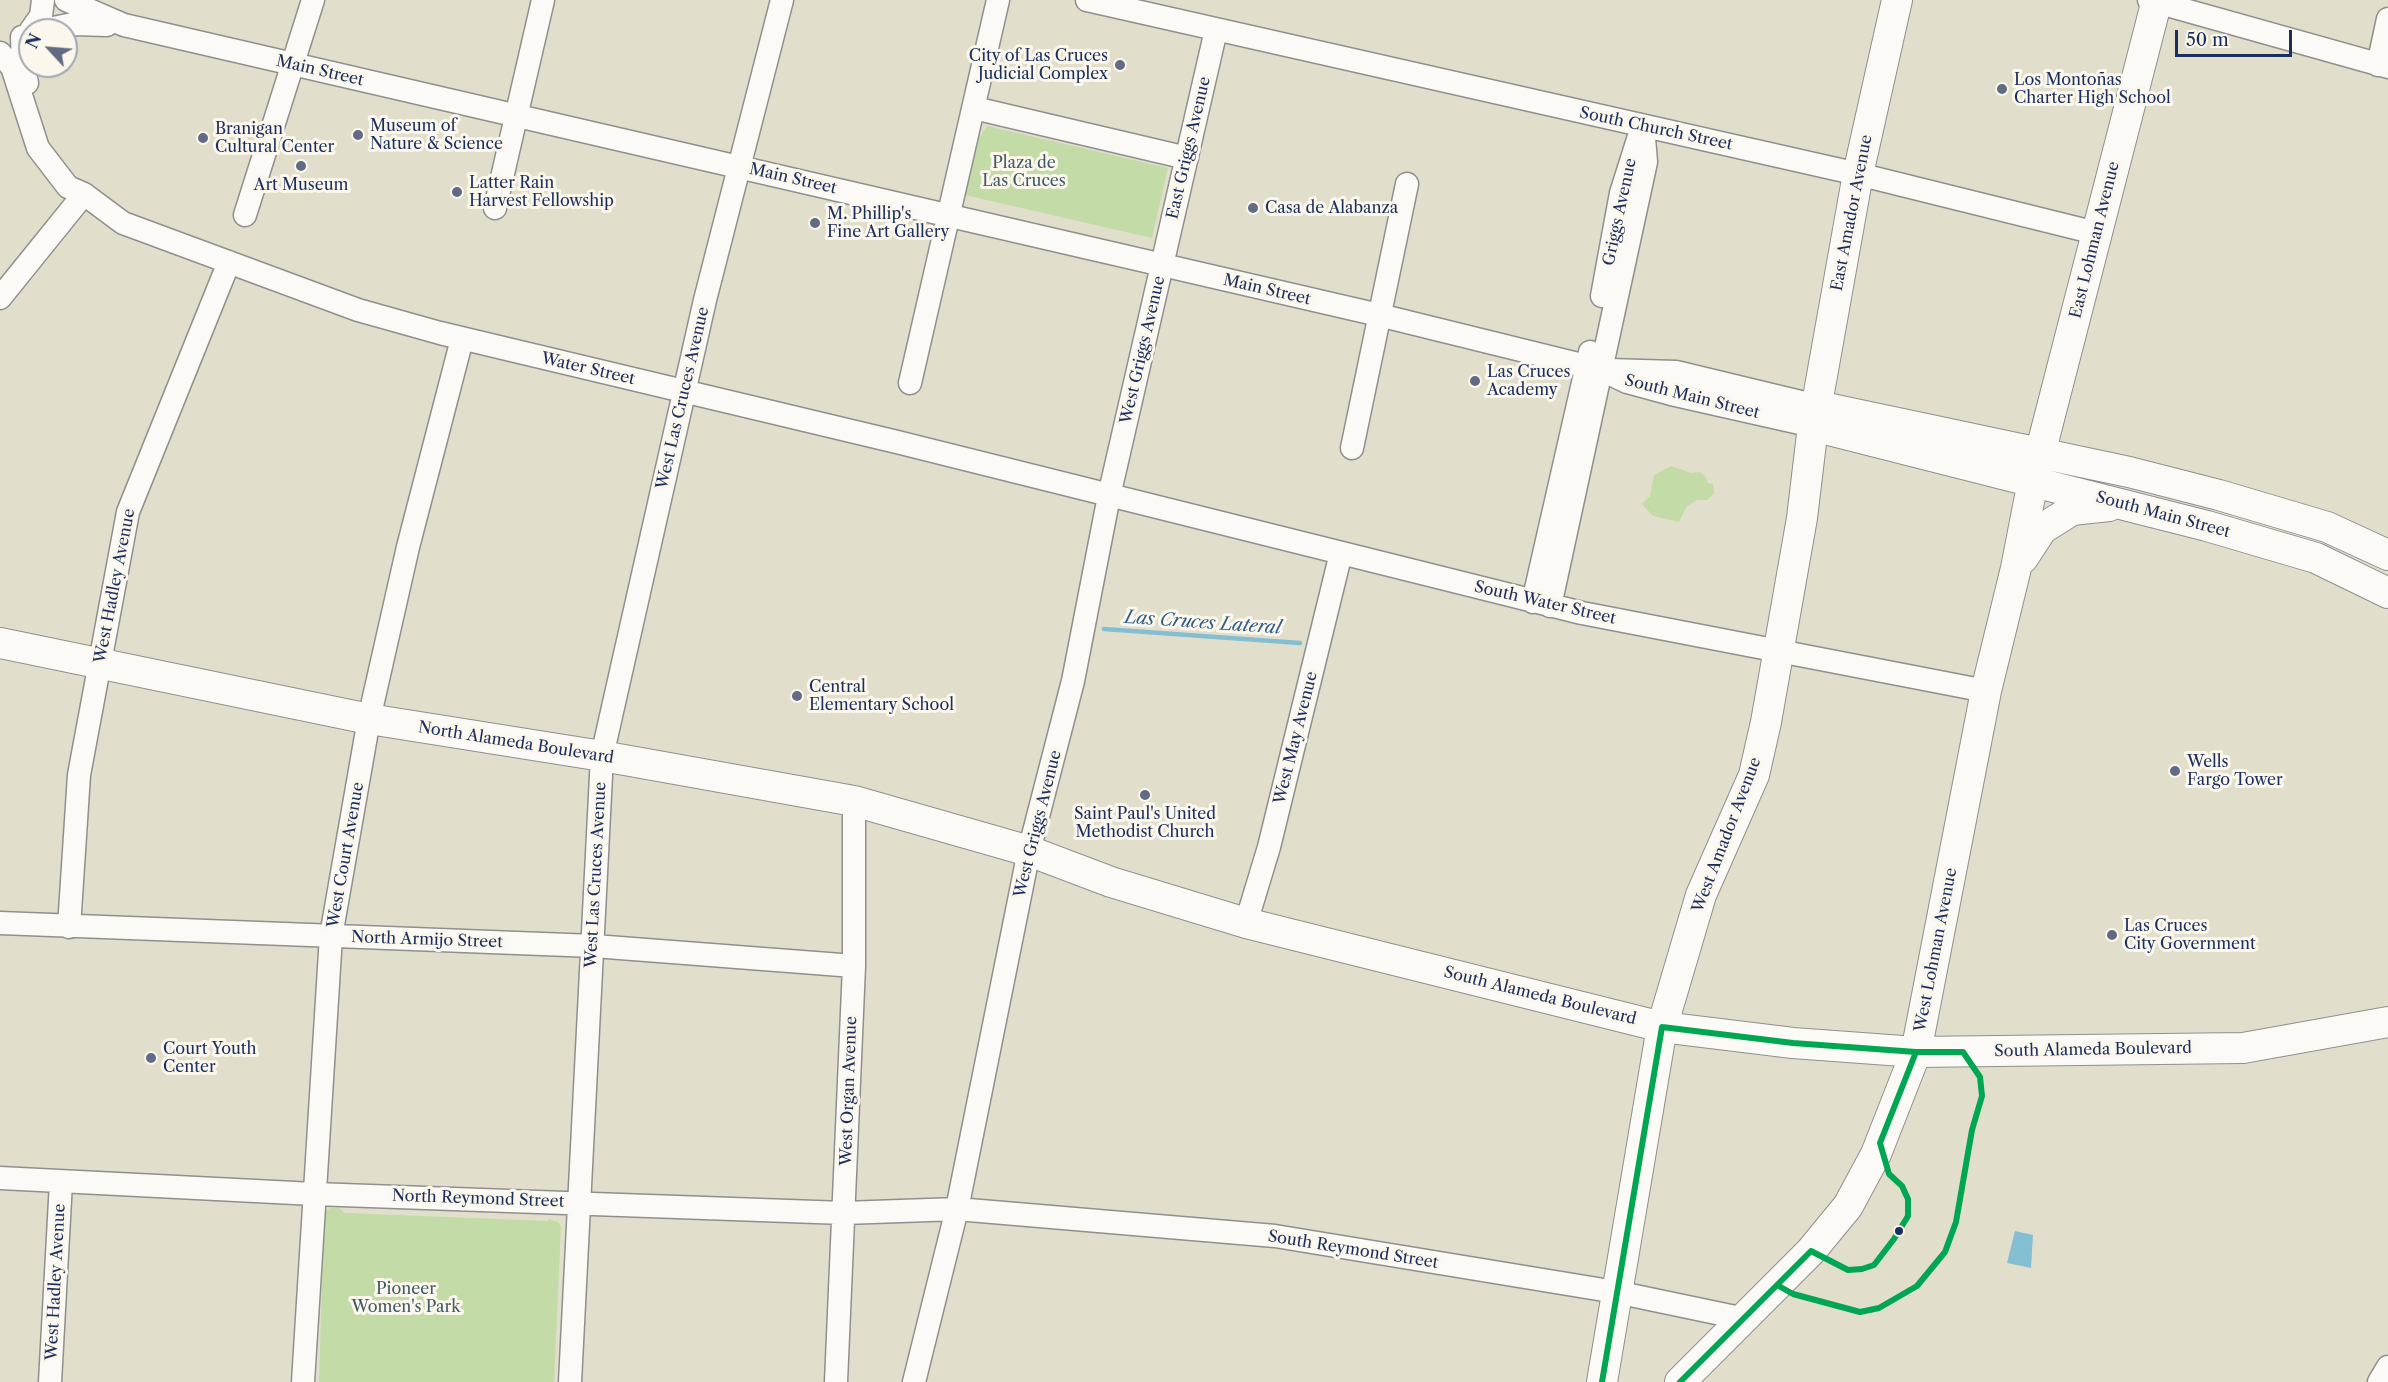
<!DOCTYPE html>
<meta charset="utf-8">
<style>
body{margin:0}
#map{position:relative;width:2388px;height:1382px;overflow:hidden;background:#e2decc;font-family:"Libre Caslon Text",serif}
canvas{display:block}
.north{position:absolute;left:18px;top:18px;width:60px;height:60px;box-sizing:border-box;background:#fbf7ec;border:2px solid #a1a7b3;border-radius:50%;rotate:296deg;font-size:16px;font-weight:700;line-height:24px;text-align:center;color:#1b2f5e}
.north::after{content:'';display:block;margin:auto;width:21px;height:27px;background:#616c84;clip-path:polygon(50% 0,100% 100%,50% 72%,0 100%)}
.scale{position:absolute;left:2175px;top:30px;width:117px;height:27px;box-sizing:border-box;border:3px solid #1b2f5e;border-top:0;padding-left:8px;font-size:18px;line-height:21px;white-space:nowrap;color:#1b2f5e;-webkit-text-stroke:4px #fbf7ec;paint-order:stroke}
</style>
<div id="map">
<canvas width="2388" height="1382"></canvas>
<div class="north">N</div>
<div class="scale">50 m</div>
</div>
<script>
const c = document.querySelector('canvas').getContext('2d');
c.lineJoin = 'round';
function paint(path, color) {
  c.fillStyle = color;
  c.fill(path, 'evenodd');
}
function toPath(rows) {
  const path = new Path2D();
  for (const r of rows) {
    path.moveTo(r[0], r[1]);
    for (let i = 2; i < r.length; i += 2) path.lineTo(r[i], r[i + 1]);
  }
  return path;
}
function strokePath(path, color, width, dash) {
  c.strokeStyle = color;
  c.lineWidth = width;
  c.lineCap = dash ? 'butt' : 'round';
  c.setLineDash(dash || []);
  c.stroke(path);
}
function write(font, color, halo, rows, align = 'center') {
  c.font = font + ' "Libre Caslon Text",serif';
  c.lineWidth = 6;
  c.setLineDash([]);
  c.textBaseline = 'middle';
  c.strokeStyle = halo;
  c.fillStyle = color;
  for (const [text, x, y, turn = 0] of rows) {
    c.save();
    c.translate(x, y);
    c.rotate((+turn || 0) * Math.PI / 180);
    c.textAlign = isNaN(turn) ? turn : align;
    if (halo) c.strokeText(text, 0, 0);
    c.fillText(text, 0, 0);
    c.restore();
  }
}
paint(toPath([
 [987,126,1168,168,1152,238,965,195,979,138],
 [1671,466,1691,473,1700,472,1706,477,1708,483,1713,484,1714,491,1714,494,1707,500,1697,500,1687,506,1679,522,1653,516,1642,504,1650,496,1654,475],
 [339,1208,345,1213,548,1221,548,1219,558,1222,561,1226,554,1382,319,1382,324,1212,330,1208]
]), '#c3dba6');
paint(toPath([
 [2015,1231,2033,1235,2031,1268,2007,1263]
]), '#83bed3');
strokePath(toPath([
 [1104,629,1300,643]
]), '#83bed3', 4.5);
const minor = toPath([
 [66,0,124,25,1379,315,1602,370,1627,382,1671,394,1813,426],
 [1087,0,1858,174,2096,233],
 [2149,0,2388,67],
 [31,30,41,16,43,0],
 [43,30,73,24,107,25],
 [22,37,23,64,27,83],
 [0,53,12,67,38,148,68,187,84,194,123,223,358,310,440,333,897,442,1582,613,1986,691],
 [2378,65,2388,19],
 [974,108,1187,158],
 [495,208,543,0],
 [245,215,313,0],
 [1602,296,1621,193,1640,133],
 [0,298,84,194],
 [1609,370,1676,372,1817,406],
 [910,383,998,0],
 [1352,448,1407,184],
 [1533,602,1590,352],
 [1550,606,1646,162,1643,126],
 [0,923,594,946,854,966],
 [1246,923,1269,847,1341,553],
 [69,927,79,775,128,512,229,262],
 [0,1178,314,1194,844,1213,957,1209,1275,1236,1616,1292,1745,1319],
 [50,1382,61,1182],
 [303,1382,331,936,369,719,408,547,462,339],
 [570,1382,602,756,705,300,782,0],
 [836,1382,854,966,854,801],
 [914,1382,957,1209,1029,851,1073,681,1109,496,1216,30],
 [2379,1382,2388,1367]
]);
const major = toPath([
 [1817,406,2129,472,2219,495,2327,527,2388,555],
 [1813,426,2207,526,2316,558,2388,593],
 [2023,558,2042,529,2072,510,2109,506],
 [0,643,369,719,602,756,854,801,1029,851,1111,882,1246,923,1662,1027,1793,1043,1916,1052,2243,1048,2388,1022],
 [1602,1382,1662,1027,1701,895,1754,775,1766,722,1802,518,1813,426,1858,174,1897,0],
 [1680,1382,1811,1251,1848,1206,1876,1154,1916,1052,1986,691,2016,568,2033,481,2157,0]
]);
strokePath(minor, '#8f908e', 25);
strokePath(major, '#8f908e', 32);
strokePath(minor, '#fbfaf7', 22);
strokePath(major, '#fbfaf7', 30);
strokePath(toPath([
 [1662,1027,1793,1043,1916,1052,1963,1052,1980,1077,1982,1096,1972,1130,1956,1222,1945,1252,1917,1286,1879,1308,1860,1312,1793,1294,1777,1285],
 [1602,1382,1662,1027],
 [1680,1382,1811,1251,1848,1270,1862,1269,1874,1265,1894,1239,1908,1216,1908,1199,1902,1186,1889,1174,1880,1143,1916,1052]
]), '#00a651', 6);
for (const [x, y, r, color] of [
 [1120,65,6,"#616c84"],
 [2002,89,6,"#616c84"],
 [358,135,6,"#616c84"],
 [203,138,6,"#616c84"],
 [301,166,6,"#616c84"],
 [457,192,6,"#616c84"],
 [1253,208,6,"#616c84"],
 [815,223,6,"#616c84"],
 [1475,381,6,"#616c84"],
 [797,696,6,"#616c84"],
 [2175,771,6,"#616c84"],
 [1145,795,6,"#616c84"],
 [2112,935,6,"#616c84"],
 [151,1058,6,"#616c84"],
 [1899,1231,5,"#1b2f5e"]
]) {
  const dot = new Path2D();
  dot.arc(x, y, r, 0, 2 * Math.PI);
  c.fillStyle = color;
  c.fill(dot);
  strokePath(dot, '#fbf7ec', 2);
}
write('16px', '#1b2f5e', '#fbf7ec', [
 ["City of Las Cruces",1108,56,"right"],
 ["Judicial Complex",1108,74,"right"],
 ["Los Montoñas",2014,80],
 ["Charter High School",2014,98],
 ["Museum of",370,126],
 ["Nature & Science",370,144],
 ["Branigan",215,129],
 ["Cultural Center",215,147],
 ["Latter Rain",469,183],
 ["Harvest Fellowship",469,201],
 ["Art Museum",301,185,"center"],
 ["Casa de Alabanza",1265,208],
 ["M. Phillip's",827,214],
 ["Fine Art Gallery",827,232],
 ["Las Cruces",1487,372],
 ["Academy",1487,390],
 ["Central",809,687],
 ["Elementary School",809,705],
 ["Wells",2187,762],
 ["Fargo Tower",2187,780],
 ["Saint Paul's United",1145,814,"center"],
 ["Methodist Church",1145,832,"center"],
 ["Las Cruces",2124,926],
 ["City Government",2124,944],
 ["Court Youth",163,1049],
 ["Center",163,1067]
], 'left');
write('16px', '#1b2f5e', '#fbf7ec', [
 ["Main Street",320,71,13],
 ["South Church Street",1656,129,12],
 ["East Griggs Avenue",1189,148,-77],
 ["Main Street",793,179,13],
 ["Griggs Avenue",1620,212,-78],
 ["East Amador Avenue",1852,213,-79],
 ["East Lohman Avenue",2095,240,-76],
 ["Main Street",1267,290,13],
 ["West Griggs Avenue",1143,350,-77],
 ["Water Street",588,369,13],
 ["South Main Street",1692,397,14],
 ["West Las Cruces Avenue",683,398,-77],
 ["South Main Street",2163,515,15],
 ["West Hadley Avenue",115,586,-79],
 ["South Water Street",1545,603,13],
 ["West May Avenue",1296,738,-76],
 ["North Alameda Boulevard",516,743,9],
 ["West Griggs Avenue",1038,824,-76],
 ["West Amador Avenue",1727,835,-69],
 ["West Court Avenue",346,855,-80],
 ["West Las Cruces Avenue",596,875,-87],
 ["North Armijo Street",427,940,2],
 ["West Lohman Avenue",1936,950,-79],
 ["South Alameda Boulevard",1540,996,14],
 ["South Alameda Boulevard",2093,1050,-1],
 ["West Organ Avenue",849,1091,-88],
 ["North Reymond Street",478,1199,2],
 ["South Reymond Street",1353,1250,9],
 ["West Hadley Avenue",56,1282,-87]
]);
write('16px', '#3f5a68', '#fbf7ec', [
 ["Plaza de",1024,163],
 ["Las Cruces",1024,181],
 ["Pioneer",406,1289],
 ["Women's Park",406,1307]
]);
write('italic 18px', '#315c88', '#fbf7ec', [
 ["Las Cruces Lateral",1203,623,4]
]);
</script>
